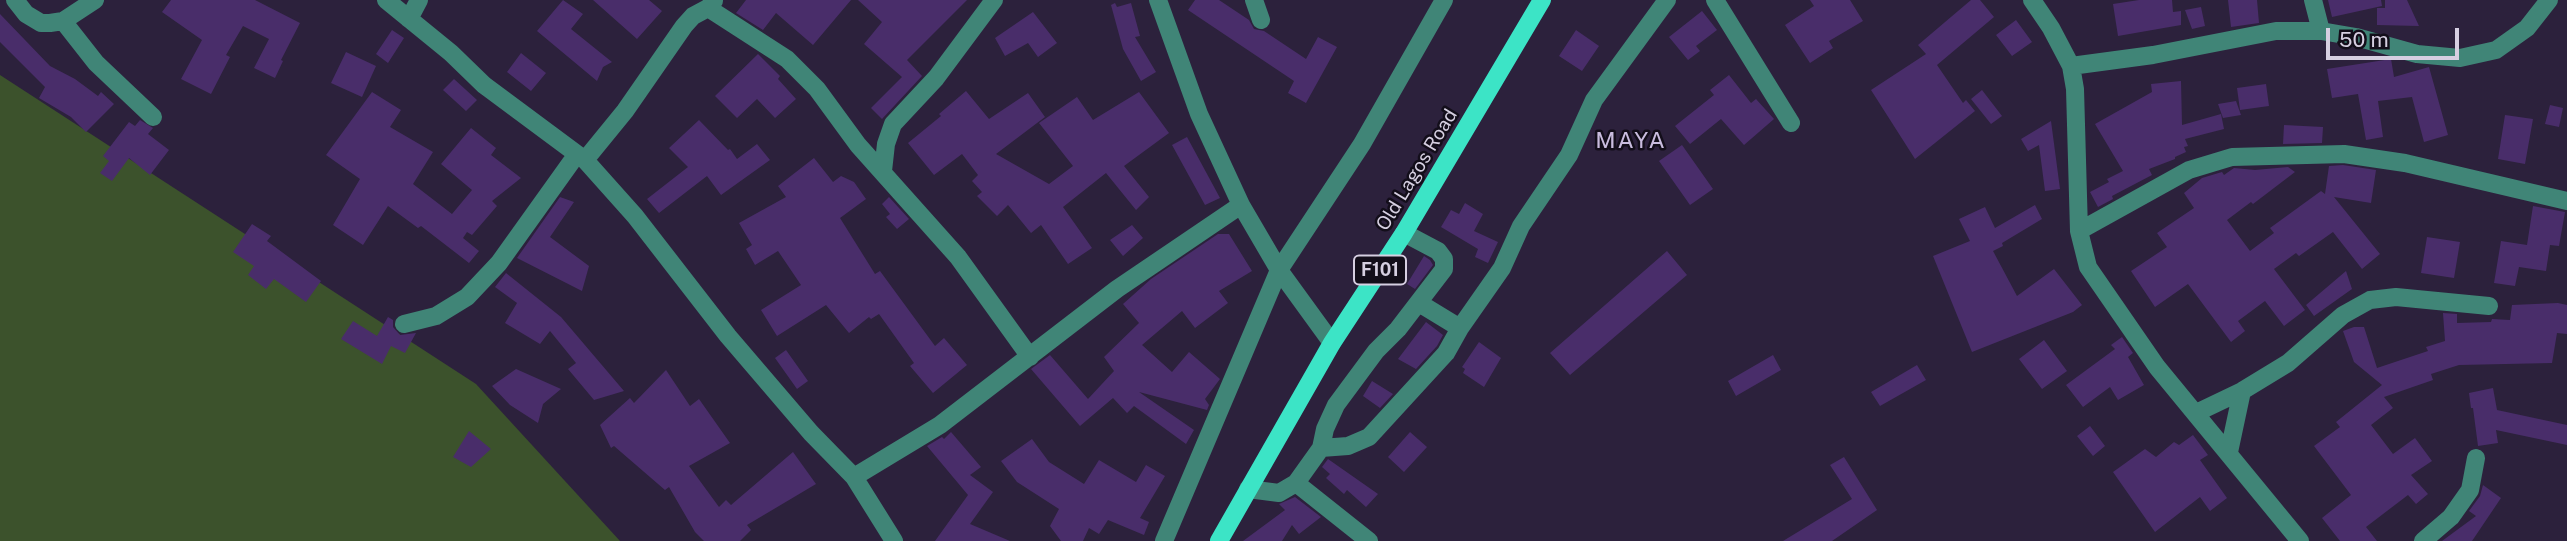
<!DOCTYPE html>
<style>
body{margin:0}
#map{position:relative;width:2567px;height:541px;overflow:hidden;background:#2c213c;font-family:"Public Sans",sans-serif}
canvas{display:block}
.scale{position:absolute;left:2326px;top:28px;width:133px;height:32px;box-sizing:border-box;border:4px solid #d6cfe1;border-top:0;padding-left:9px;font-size:21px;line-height:24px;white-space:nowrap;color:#d6cfe1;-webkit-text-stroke:5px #130e1a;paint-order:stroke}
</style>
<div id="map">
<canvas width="2567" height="541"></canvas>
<div class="scale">50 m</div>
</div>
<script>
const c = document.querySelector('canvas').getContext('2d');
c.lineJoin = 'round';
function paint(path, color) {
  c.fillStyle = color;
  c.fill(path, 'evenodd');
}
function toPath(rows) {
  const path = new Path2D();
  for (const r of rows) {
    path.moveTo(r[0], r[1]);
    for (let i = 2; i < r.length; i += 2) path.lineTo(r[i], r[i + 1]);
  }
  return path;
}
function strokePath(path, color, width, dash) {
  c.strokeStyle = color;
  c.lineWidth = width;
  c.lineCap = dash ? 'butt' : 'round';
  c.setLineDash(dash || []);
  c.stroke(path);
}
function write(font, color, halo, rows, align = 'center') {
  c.font = font + ' "Public Sans",sans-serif';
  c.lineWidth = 5;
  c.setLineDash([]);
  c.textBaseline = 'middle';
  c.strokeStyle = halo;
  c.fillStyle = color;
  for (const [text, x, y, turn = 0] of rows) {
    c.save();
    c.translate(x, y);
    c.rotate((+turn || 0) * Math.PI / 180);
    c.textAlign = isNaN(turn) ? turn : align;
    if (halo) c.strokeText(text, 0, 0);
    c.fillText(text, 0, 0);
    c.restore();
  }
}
paint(toPath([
 [0,75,476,384,620,541,0,541]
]), '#3c522c');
paint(toPath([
 [171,0,255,0,300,23,281,60,283,61,275,78,254,68,269,39,243,26,226,55,230,57,211,94,181,79,202,40,162,12],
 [563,0,583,14,571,29,612,62,603,67,597,81,537,31],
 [593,0,649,0,662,11,637,39],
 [746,0,851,0,813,45,776,13,763,30,736,13],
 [858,0,967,0,907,60,922,76,882,119,871,108,902,77,864,44,882,22],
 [1195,0,1219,0,1249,20,1254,29,1264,31,1306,59,1318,37,1337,47,1306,103,1288,93,1294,81,1188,10],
 [1810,0,1850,0,1863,21,1829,41,1833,48,1810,63,1785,25,1814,6],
 [1971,0,1980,0,1994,17,1937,65,1963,103,1966,100,1975,111,1915,159,1871,90,1926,54,1918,45],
 [2139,0,2172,0,2173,12,2181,11,2181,25,2118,36,2113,4],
 [2228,0,2257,0,2259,23,2231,27],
 [2328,0,2381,0,2382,6,2332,17],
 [2385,0,2407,0,2419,26,2377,25,2377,8,2385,8],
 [1115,3,1117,7,1131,3,1140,36,1135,37,1156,72,1141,81,1123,49,1111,5],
 [2201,7,2205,26,2192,29,2185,10],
 [1702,11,1717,30,1696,46,1700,51,1688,60,1669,37],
 [1033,12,1057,43,1038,57,1028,43,1005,56,995,38],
 [0,14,50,66,75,79,98,96,101,92,114,104,86,132,71,117,39,98,45,87,0,42],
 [2016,20,2032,42,2012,56,1996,35],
 [392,30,404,38,388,63,376,54],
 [1576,30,1599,46,1582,71,1559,56],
 [346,52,376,66,362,97,331,83],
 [521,53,546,73,531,91,507,72],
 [758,54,780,76,778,79,796,99,775,118,757,99,737,118,715,96],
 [2391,59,2394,77,2429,67,2448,135,2424,142,2412,97,2378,101,2383,137,2366,140,2358,94,2332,98,2327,69],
 [1729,75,1751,103,1756,99,1774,119,1744,145,1721,119,1690,144,1675,126,1714,95,1710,90],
 [454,79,477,100,466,111,443,90],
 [2181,81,2182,125,2221,114,2224,129,2185,139,2188,146,2184,147,2186,152,2175,157,2175,159,2149,169,2152,175,2112,196,2113,199,2098,207,2090,192,2109,182,2107,179,2123,171,2095,124,2152,92,2151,84],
 [2266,84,2269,106,2240,110,2237,88],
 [1982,90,2002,116,1991,124,1971,99],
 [966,91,989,119,1028,93,1045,117,996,154,1049,184,1073,166,1039,123,1077,97,1093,120,1139,92,1169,133,1124,166,1149,197,1136,210,1106,173,1063,207,1092,248,1068,264,1041,225,1031,233,1008,205,997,216,977,196,982,192,972,181,978,175,962,154,934,175,908,143,941,116,939,114],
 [372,92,401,110,390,127,433,152,413,184,452,214,472,190,441,164,471,128,496,148,491,155,521,178,492,201,497,206,472,235,467,232,463,238,479,251,469,263,421,226,418,228,388,206,363,245,333,225,360,179,326,155],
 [2236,101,2241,115,2223,118,2218,104],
 [2550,105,2563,108,2559,127,2545,124],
 [2505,115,2533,119,2525,164,2498,159],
 [140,120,153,128,148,134,169,150,150,175,129,158,112,181,100,173,109,161,103,156,129,122,135,126],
 [699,120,728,150,730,149,737,159,757,144,770,160,721,195,707,176,659,213,647,199,688,167,669,148],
 [2051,121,2060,189,2045,191,2039,145,2028,151,2021,139],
 [2284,125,2323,127,2322,143,2283,144],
 [1187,137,1220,198,1205,205,1172,145],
 [1682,145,1713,189,1690,205,1659,161],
 [814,158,833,182,841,176,854,182,866,199,840,218,875,274,880,271,935,346,944,338,967,365,933,393,910,366,914,363,879,314,871,319,869,317,849,333,826,305,777,336,761,310,801,285,778,251,755,265,746,249,752,245,739,223,786,197,778,186],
 [2343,165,2376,170,2371,203,2334,197,2380,254,2362,269,2333,232,2299,256,2296,253,2274,269,2305,310,2284,326,2265,301,2238,321,2245,331,2231,342,2188,284,2155,307,2131,271,2167,247,2157,233,2194,208,2184,193,2202,178,2222,172,2224,175,2234,168,2255,170,2288,167,2295,172,2253,204,2251,202,2227,220,2250,251,2274,233,2270,228,2321,191,2325,194,2329,166],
 [560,197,574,202,550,237,589,266,582,291,517,258],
 [889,197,909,219,897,229,886,217,890,214,882,204],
 [1465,203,1483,214,1474,231,1498,242,1488,263,1475,257,1478,249,1441,227,1451,210,1459,214],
 [2035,205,2042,219,2002,243,2003,246,1993,251,2017,296,2054,269,2082,305,2073,312,1972,352,1933,256,1970,241,1959,219,1985,207,1995,228],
 [2533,206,2565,212,2559,246,2550,245,2546,271,2519,267,2515,286,2494,283,2501,241,2527,245],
 [252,224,271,236,267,241,321,281,306,302,274,279,266,289,248,275,254,266,233,252],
 [1132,225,1143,238,1123,256,1110,240],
 [1218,234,1229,234,1252,271,1219,291,1228,303,1195,328,1182,311,1142,345,1172,372,1189,352,1220,379,1205,399,1209,405,1207,410,1139,392,1194,430,1186,444,1134,406,1127,413,1113,398,1080,426,1031,369,1050,355,1088,399,1114,371,1104,357,1139,323,1123,304,1151,279],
 [2427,237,2460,242,2454,278,2421,273],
 [1667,251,1687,275,1570,375,1550,353],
 [1424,256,1430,260,1433,265,1415,289,1407,284],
 [2346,271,2352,289,2314,316,2306,305],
 [506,273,561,317,624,391,594,400,568,369,576,363,550,331,540,344,505,323,517,303,495,287],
 [2558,303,2567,305,2567,334,2557,333,2552,363,2459,365,2431,374,2433,380,2384,397,2393,408,2371,425,2393,454,2415,438,2432,461,2411,475,2428,494,2416,504,2408,495,2366,527,2377,541,2340,541,2322,518,2351,495,2314,446,2340,427,2336,422,2382,385,2354,362,2343,331,2354,327,2364,327,2377,368,2428,351,2426,347,2445,341,2443,313,2457,314,2457,323,2491,322,2492,319,2510,320,2512,305],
 [388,317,393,320,393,327,400,335,416,333,405,353,391,346,382,364,341,339,353,321,377,336],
 [1426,322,1443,335,1437,346,1416,369,1398,359],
 [2122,337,2133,353,2128,357,2144,385,2118,400,2110,387,2083,407,2066,385,2115,349,2111,345],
 [2044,340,2067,371,2042,389,2019,359],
 [1479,342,1501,358,1484,387,1463,373,1465,369,1462,367],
 [786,350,808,381,797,389,775,358],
 [1773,355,1781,370,1736,396,1728,381],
 [1917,365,1926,380,1880,406,1871,392],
 [516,369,561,389,543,404,538,423,510,405,492,386],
 [666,370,690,406,699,399,730,443,689,466,719,507,726,500,731,505,793,452,816,484,747,525,751,530,740,541,704,541,695,532,669,487,665,490,614,446,611,448,600,425,630,398,634,403],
 [1372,381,1393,394,1380,408,1363,396],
 [2493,388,2497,410,2567,425,2567,445,2496,430,2498,443,2478,446,2473,408,2471,408,2469,393],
 [2090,426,2105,446,2093,456,2077,436],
 [469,431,491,449,471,467,453,457],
 [951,432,981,467,970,475,993,492,970,524,1010,541,935,541,968,495,927,446,942,437,944,439],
 [1410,432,1427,447,1404,472,1388,457],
 [2193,435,2208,455,2200,460,2227,498,2210,511,2200,497,2155,532,2113,472,2145,449,2156,457,2174,442,2179,445],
 [1032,439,1049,462,1084,484,1099,460,1136,482,1146,465,1165,476,1140,518,1149,522,1144,535,1108,520,1099,534,1089,528,1083,541,1061,541,1050,526,1059,509,1017,482,1001,461],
 [1844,457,1877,510,1832,541,1783,541,1852,499,1830,465],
 [1328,459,1378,494,1366,507,1347,490,1344,494,1326,478,1330,474,1322,467],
 [2483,485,2501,498,2472,541,2442,541,2476,516,2469,511,2480,496],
 [1295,497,1321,517,1299,534,1292,525,1282,541,1243,541,1285,510,1279,504]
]), '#492d6a');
strokePath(toPath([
 [15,0,26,14,41,23,50,23,63,21,95,0],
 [386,0,451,53,484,85,585,160,635,216,728,336,811,433,854,477,894,541],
 [1158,0,1199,114,1241,205,1279,270,1332,343],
 [1254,0,1261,20],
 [1715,0,1791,123],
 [2032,0,2051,28,2071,66,2075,89,2079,231,2088,267,2157,367,2300,541],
 [2313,0,2321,31],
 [708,8,787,59,817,89,858,145,958,257,1030,357],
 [409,19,419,0],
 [63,21,96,63,153,117],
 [2071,66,2153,55,2276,31,2321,31,2356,37,2417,54,2460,58,2496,50,2527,28,2549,0],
 [585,160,625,111,684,26,693,16,708,8,714,1],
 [883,171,886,144,893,124,936,78,994,0],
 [2079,231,2189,170,2232,157,2344,154,2405,163,2567,201],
 [1419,303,1460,328],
 [404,324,436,316,467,297,499,263,577,154],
 [2196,413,2242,391,2288,363,2343,315,2370,300,2396,297,2489,306],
 [1321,448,1348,446,1369,437,1446,353,1460,328,1502,268,1521,226,1569,155,1594,100,1667,0],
 [2229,452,2242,391],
 [854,477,940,425,1117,289,1241,205],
 [1296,483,1369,541],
 [1248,489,1279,493,1296,483,1321,448,1325,429,1336,405,1376,351,1398,329,1444,269,1444,259,1438,251,1404,233],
 [1164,541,1279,270,1362,144,1444,0],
 [2423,541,2451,517,2470,490,2476,458]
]), '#408577', 18);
strokePath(toPath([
 [1219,541,1332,343,1404,233,1542,0]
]), '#3ce4c6', 18);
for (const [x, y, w] of [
 [1380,270,52]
]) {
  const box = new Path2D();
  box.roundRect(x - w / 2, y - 14.5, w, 29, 5);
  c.fillStyle = '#130e1a';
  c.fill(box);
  strokePath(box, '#d6cfe1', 2);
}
write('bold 18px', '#d6cfe1', null, [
 ["F101",1380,270]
]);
write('19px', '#d6cfe1', '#130e1a', [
 ["Old Lagos Road",1417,170,-59]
]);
c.letterSpacing = '2px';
write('23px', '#c9bcde', '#130e1a', [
 ["MAYA",1631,141]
]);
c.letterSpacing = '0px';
</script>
